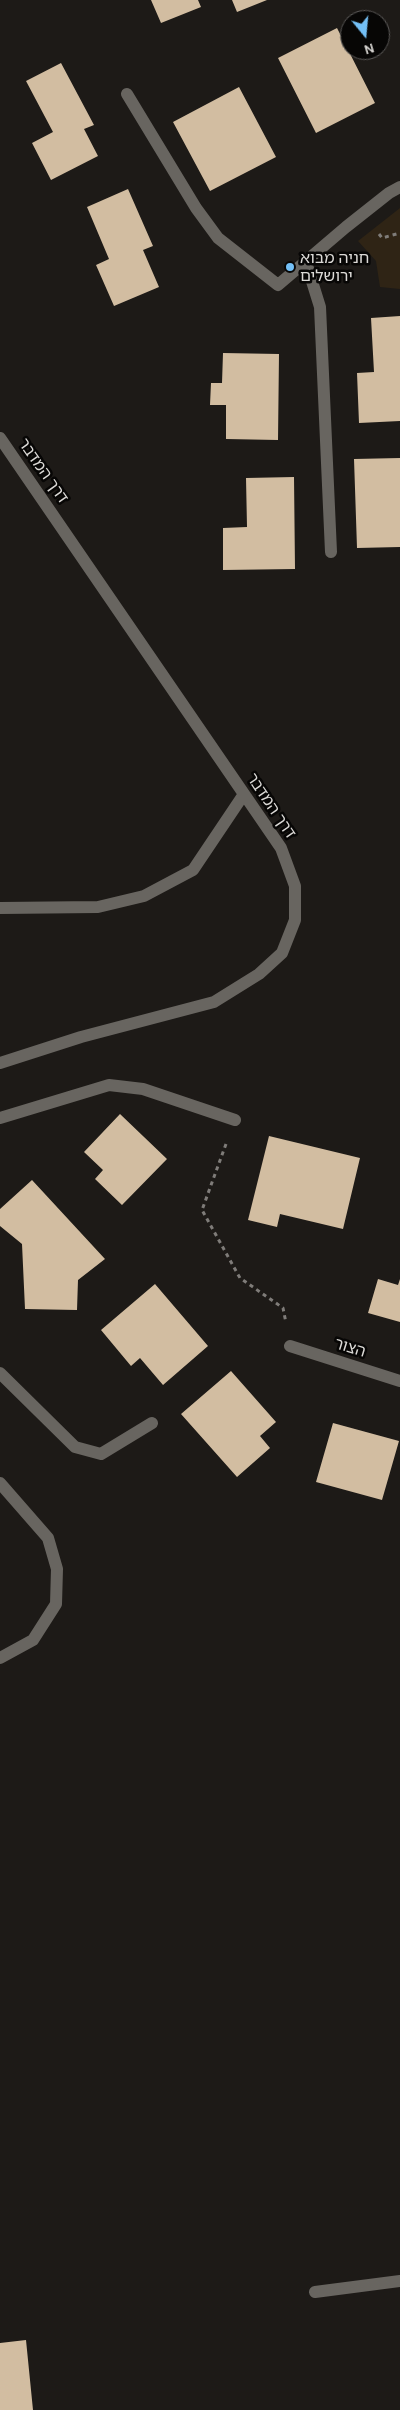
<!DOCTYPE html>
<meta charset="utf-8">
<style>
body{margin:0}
#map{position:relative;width:400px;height:2410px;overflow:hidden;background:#1d1a17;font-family:Karla,sans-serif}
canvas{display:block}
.north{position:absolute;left:340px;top:10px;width:50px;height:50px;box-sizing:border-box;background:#070605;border:1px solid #5c5a59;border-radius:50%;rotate:163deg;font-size:14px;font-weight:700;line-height:20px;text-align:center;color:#dbd9d6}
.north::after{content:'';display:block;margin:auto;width:18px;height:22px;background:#74c0f6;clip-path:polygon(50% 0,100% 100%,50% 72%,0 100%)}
</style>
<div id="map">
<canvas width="400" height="2410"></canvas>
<div class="north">N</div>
</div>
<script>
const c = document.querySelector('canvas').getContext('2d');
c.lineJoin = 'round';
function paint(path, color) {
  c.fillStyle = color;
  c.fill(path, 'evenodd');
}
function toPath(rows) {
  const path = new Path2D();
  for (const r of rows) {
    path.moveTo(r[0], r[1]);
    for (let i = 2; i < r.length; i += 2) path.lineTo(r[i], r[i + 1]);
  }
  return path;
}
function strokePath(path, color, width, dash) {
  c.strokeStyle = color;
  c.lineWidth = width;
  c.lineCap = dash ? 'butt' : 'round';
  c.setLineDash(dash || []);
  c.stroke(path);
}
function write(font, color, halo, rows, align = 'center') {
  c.font = font + ' Karla,"Noto Sans Hebrew",sans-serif';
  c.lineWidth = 5;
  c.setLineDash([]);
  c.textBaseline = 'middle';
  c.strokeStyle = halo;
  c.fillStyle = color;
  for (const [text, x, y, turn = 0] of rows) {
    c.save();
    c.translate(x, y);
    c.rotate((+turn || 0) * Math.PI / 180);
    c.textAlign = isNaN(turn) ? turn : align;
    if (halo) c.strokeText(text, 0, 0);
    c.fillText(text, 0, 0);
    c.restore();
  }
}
paint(toPath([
 [400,208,400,289,380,287,376,261,358,241]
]), '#2f2415');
paint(toPath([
 [151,0,198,0,201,7,161,23],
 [232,0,267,0,237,12],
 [337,28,375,103,316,133,278,58],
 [61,63,94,125,84,129,98,156,51,180,32,143,53,132,26,81],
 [239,87,276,157,210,191,173,122],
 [128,189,153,246,143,250,159,287,114,306,96,265,109,259,87,207],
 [400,316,400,421,359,423,357,373,374,372,371,318],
 [223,353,279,354,278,440,226,439,226,405,210,405,211,383,222,383],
 [400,458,400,547,357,548,354,459],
 [294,477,295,569,223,570,223,528,247,527,246,478],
 [120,1114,167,1159,122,1205,95,1179,103,1170,84,1152],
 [269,1136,360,1158,343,1229,280,1214,277,1227,248,1220],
 [32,1180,105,1259,78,1280,77,1310,25,1309,22,1244,0,1226,0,1209],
 [378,1279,398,1285,400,1279,400,1322,368,1313],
 [155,1284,208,1346,163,1385,140,1358,131,1366,101,1330],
 [231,1371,276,1422,260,1436,270,1448,237,1477,181,1414],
 [333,1423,399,1441,382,1500,316,1482],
 [26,2340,33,2410,0,2410,0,2343]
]), '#d2bda1');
strokePath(toPath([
 [379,234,382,238,400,233],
 [226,1144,202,1210,240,1278,283,1308,286,1323]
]), '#7f7c79', 3, [4, 4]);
strokePath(toPath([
 [306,262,320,307,331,552],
 [0,1118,109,1085,143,1089,235,1120],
 [0,1373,75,1447,101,1454,152,1423],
 [315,2292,400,2281]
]), '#686560', 12);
strokePath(toPath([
 [127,94,196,208,218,238,278,285,346,227,389,193,400,187],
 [0,438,281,848,295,886,295,920,282,953,259,974,214,1002,81,1037,0,1063],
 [0,908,98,907,144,896,193,870,244,794],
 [290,1346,400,1381],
 [0,1483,48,1538,57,1569,56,1604,33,1640,0,1658]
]), '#686560', 12);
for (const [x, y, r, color] of [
 [290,267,5,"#74c0f6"]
]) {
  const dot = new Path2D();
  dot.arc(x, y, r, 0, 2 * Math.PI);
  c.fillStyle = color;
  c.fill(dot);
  strokePath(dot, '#070605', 2);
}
write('16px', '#dbd9d6', '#070605', [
 ["חניה מבוא",300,258],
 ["ירושלים",300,276]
], 'left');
write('16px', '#dbd9d6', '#070605', [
 ["דרך המדבר",43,471,55],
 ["דרך המדבר",271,806,56],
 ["הצור",350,1348,17]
]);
</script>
